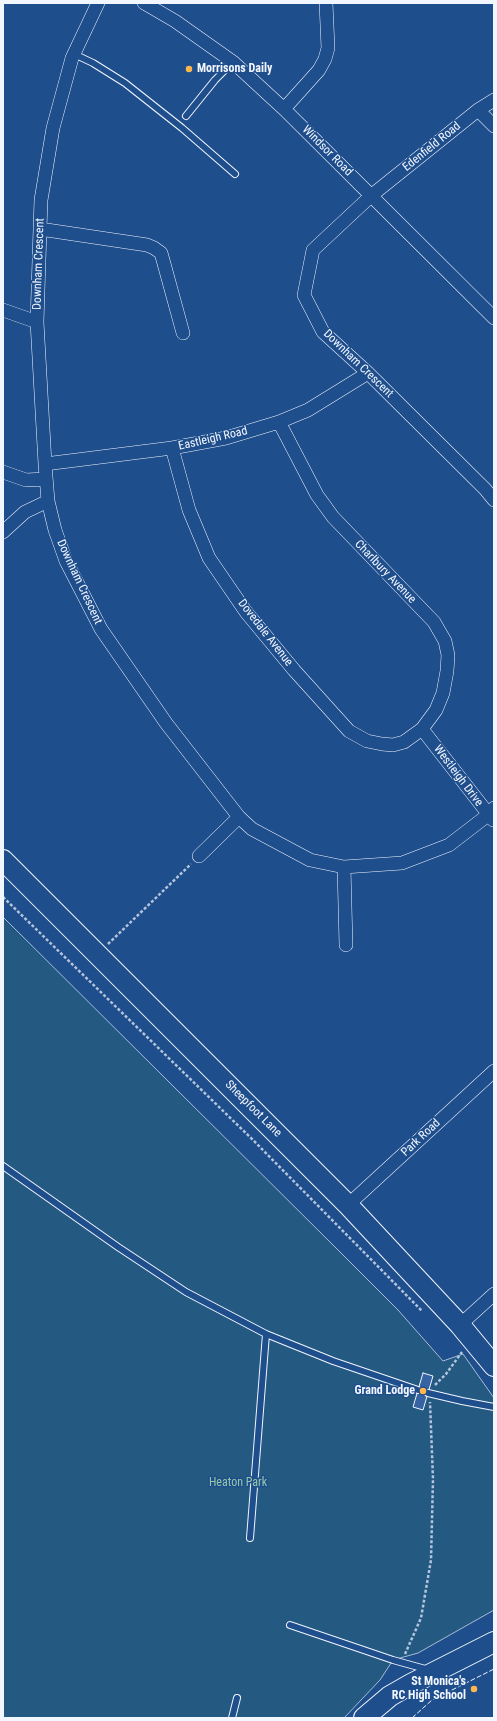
<!DOCTYPE html>
<style>
body{margin:0}
#map{position:relative;width:497px;height:1721px;overflow:hidden;background:#1f4e8c;font-family:"Roboto Condensed",sans-serif}
canvas{display:block}
.frame{position:absolute;inset:0;border:4px solid #f2f6ff;pointer-events:none}
</style>
<div id="map">
<canvas width="497" height="1721"></canvas>
<div class="frame"></div>
</div>
<script>
const c = document.querySelector('canvas').getContext('2d');
c.lineJoin = 'round';
function paint(path, color) {
  c.fillStyle = color;
  c.fill(path, 'evenodd');
}
function toPath(rows) {
  const path = new Path2D();
  for (const r of rows) {
    path.moveTo(r[0], r[1]);
    for (let i = 2; i < r.length; i += 2) path.lineTo(r[i], r[i + 1]);
  }
  return path;
}
function strokePath(path, color, width, dash) {
  c.strokeStyle = color;
  c.lineWidth = width;
  c.lineCap = dash ? 'butt' : 'round';
  c.setLineDash(dash || []);
  c.stroke(path);
}
function write(font, color, halo, rows, align = 'center') {
  c.font = font + ' "Roboto Condensed",sans-serif';
  c.lineWidth = 3;
  c.setLineDash([]);
  c.textBaseline = 'middle';
  c.strokeStyle = halo;
  c.fillStyle = color;
  for (const [text, x, y, turn = 0] of rows) {
    c.save();
    c.translate(x, y);
    c.rotate((+turn || 0) * Math.PI / 180);
    c.textAlign = isNaN(turn) ? turn : align;
    if (halo) c.strokeText(text, 0, 0);
    c.fillText(text, 0, 0);
    c.restore();
  }
}
const green = toPath([
 [3,917,334,1246,398,1310,443,1361,463,1354,494,1398,494,1610,418,1653,393,1660,380,1680,344,1718,3,1718,3,917]
]);
paint(green, '#245a82');
strokePath(green, '#a8bbd7', 1);
const building = toPath([
 [423,1373,433,1376,423,1410,413,1407,423,1373]
]);
paint(building, '#3563a3');
strokePath(building, '#f2f6ff', 1);
const service = toPath([
 [74,54,93,63,125,83,182,128,235,174],
 [186,116,215,80,233,62],
 [3,1166,118,1247,186,1292,266,1334,333,1361,418,1390],
 [428,1393,462,1401,494,1407],
 [250,1538,266,1334],
 [290,1625,393,1660,429,1670],
 [232,1718,237,1698]
]);
const minor = toPath([
 [98,3,72,58,53,128,41,200,40,229,37,322,45,464,48,501,55,530,66,561,101,629,166,723,239,817,252,829,310,860,344,867,402,863,449,845,488,815,494,808],
 [144,3,175,21,233,62,284,109,494,318],
 [494,100,478,110,372,195,313,250,304,295,323,332,368,373,485,489,494,500],
 [284,109,319,70,325,59,328,48,326,3],
 [478,110,494,126],
 [40,229,147,245,154,248,161,253,163,260,183,333],
 [3,310,37,322],
 [172,448,189,510,209,558,246,612,294,670,349,731,367,741,382,744,393,745,404,742,422,729,436,710,443,693,447,671,448,655,445,641,434,622,333,517,317,495,279,422],
 [45,464,172,448,226,438,279,422,308,410,368,373],
 [3,472,26,480,46,479],
 [3,532,25,512,48,501],
 [422,729,493,820],
 [199,856,239,817],
 [344,867,346,945],
 [348,1205,494,1071],
 [460,1325,494,1294]
]);
const primary = toPath([
 [3,860,348,1205,460,1325,494,1366],
 [364,1718,390,1696,411,1684,494,1642]
]);
strokePath(service, '#f2f6ff', 8);
strokePath(minor, '#f2f6ff', 14);
strokePath(primary, '#f2f6ff', 22);
strokePath(toPath([
 [3,897,252,1139,422,1311],
 [108,944,191,864],
 [435,1385,446,1374,462,1352],
 [405,1654,421,1618,431,1560,433,1479,430,1402]
]), '#b3c4dc', 2.5, [3, 2]);
strokePath(service, '#1f4e8c', 6);
strokePath(minor, '#1f4e8c', 13);
strokePath(primary, '#1f4e8c', 20);
strokePath(toPath([
 [412,1718,432,1700,494,1669]
]), '#f2f6ff', 1, [5, 2]);
for (const [x, y, r, color] of [
 [189,69,4,"#ffb74d"],
 [423,1391,4,"#ffb74d"],
 [474,1689,4,"#ffb74d"]
]) {
  const dot = new Path2D();
  dot.arc(x, y, r, 0, 2 * Math.PI);
  c.fillStyle = color;
  c.fill(dot);
  strokePath(dot, '#1f4e8c', 1.5);
}
write('bold 12px', '#f2f6ff', '#1f4e8c', [
 ["Morrisons Daily",197,69,"left"],
 ["Grand Lodge",415,1391],
 ["St Monica's",466,1682],
 ["RC High School",466,1696]
], 'right');
write('12px', '#f2f6ff', '#1f4e8c', [
 ["Edenfield Road",432,147,-39],
 ["Windsor Road",327,151,45],
 ["Downham Crescent",39,264,-88],
 ["Downham Crescent",358,364,44],
 ["Eastleigh Road",213,439,-13],
 ["Charlbury Avenue",385,572,46],
 ["Downham Crescent",79,582,65],
 ["Dovedale Avenue",265,633,52],
 ["Westleigh Drive",458,776,53],
 ["Sheepfoot Lane",253,1109,45],
 ["Park Road",421,1138,-43]
]);
write('12px', '#97c8a6', '#1f4e8c', [
 ["Heaton Park",238,1483]
]);
</script>
